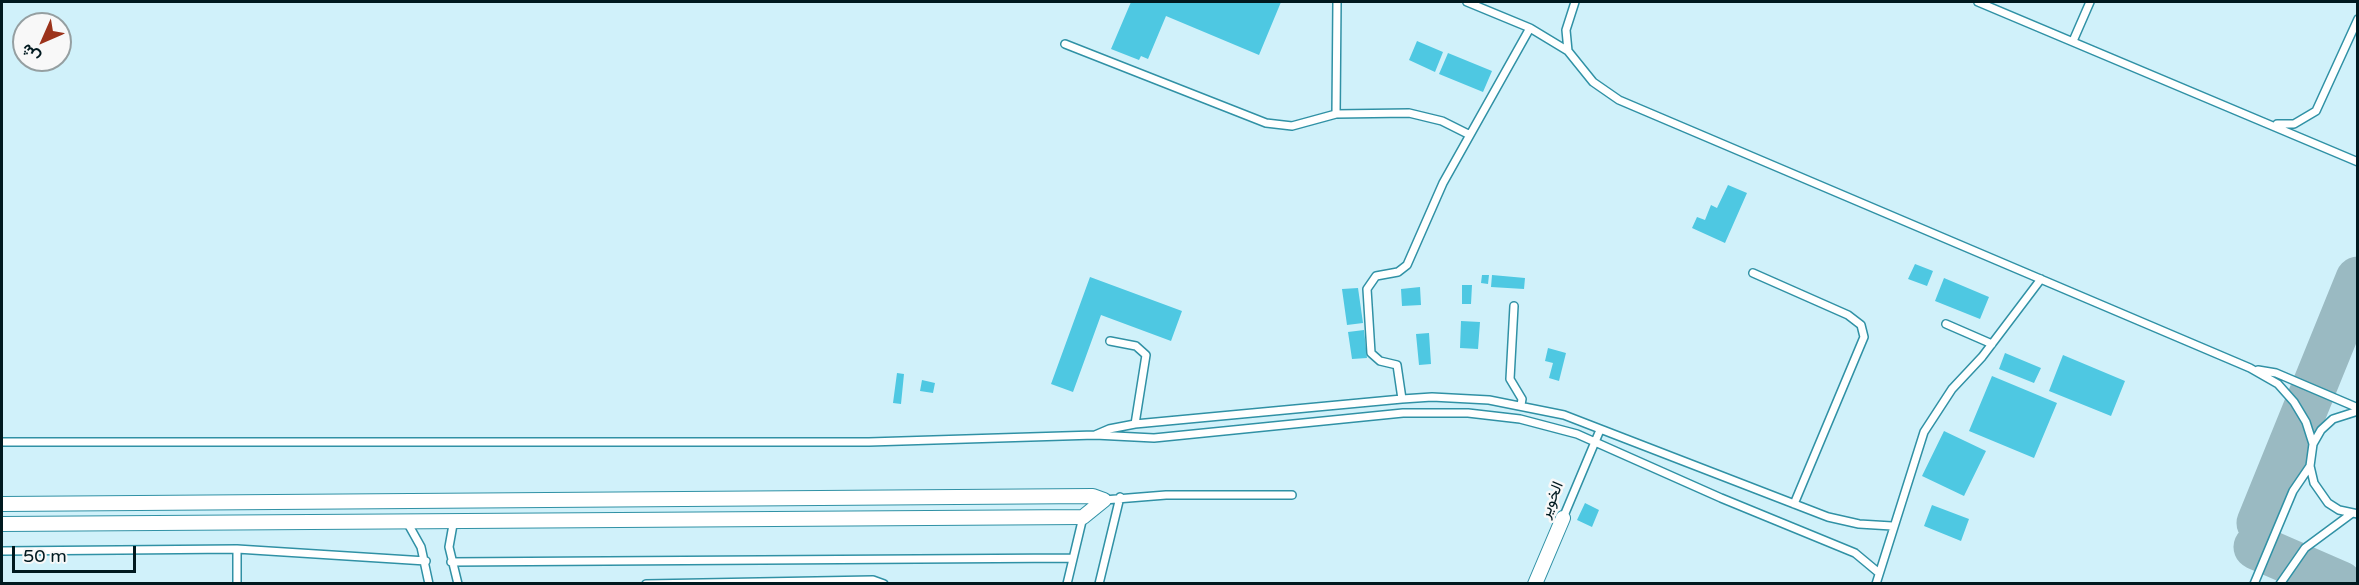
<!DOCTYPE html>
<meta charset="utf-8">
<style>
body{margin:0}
#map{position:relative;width:2359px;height:585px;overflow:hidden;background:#d0f1fa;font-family:"Varela Round",Vazirmatn,sans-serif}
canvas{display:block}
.frame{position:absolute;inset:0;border:3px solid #00191f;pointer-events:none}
.north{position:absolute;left:12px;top:12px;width:60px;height:60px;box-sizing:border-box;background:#f8f8f8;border:2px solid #959fa1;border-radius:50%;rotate:225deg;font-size:16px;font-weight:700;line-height:24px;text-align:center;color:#00191f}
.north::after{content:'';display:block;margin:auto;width:21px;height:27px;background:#9c331b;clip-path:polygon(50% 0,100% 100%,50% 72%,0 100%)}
.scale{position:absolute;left:12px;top:546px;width:124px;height:27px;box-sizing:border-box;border:3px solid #00191f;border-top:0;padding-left:8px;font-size:18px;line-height:21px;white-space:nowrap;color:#00191f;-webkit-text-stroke:4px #f8f8f8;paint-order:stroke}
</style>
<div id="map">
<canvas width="2359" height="585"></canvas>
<div class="frame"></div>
<div class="north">ش</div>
<div class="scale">50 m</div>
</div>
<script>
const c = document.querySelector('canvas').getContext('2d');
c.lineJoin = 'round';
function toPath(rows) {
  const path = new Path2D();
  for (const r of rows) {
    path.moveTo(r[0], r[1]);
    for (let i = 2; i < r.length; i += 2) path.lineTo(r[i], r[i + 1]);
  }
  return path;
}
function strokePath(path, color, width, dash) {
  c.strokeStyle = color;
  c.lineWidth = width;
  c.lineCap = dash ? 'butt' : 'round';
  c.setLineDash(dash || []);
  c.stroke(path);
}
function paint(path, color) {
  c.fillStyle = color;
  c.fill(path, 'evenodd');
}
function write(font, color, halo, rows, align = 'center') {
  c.font = font + ' "Varela Round",Vazirmatn,sans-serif';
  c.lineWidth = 5;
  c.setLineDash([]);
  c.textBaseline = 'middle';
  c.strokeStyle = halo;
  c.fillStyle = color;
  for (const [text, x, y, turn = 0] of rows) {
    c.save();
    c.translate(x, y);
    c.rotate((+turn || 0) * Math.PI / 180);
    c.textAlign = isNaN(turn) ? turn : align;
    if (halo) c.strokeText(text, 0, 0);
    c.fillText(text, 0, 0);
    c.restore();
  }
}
strokePath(toPath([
 [2259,523,2358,279],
 [2256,547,2341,584]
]), '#9abac2', 45);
paint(toPath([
 [1131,2,1281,2,1259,55,1166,16,1148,59,1141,56,1139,60,1111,49],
 [1417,41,1443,52,1435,72,1409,60],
 [1448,53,1492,71,1483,92,1439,74],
 [1728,185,1747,193,1725,243,1692,228,1697,217,1705,220,1711,205,1717,208],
 [1915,264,1933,271,1927,286,1908,279],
 [1482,275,1489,275,1488,284,1481,283],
 [1492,275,1525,278,1524,289,1491,287],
 [1090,277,1182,311,1171,341,1101,315,1073,392,1051,384],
 [1944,278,1989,297,1980,319,1935,301],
 [1462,285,1472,285,1471,304,1462,304],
 [1420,287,1421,305,1402,306,1401,289],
 [1358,288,1363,323,1347,325,1342,289],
 [1461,321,1480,322,1478,349,1460,348],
 [1364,330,1367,358,1352,359,1348,332],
 [1429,333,1431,364,1419,365,1416,334],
 [1548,348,1566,353,1559,381,1549,378,1553,363,1545,361],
 [2005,353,2041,368,2034,383,1999,369],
 [2063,355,2125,381,2111,416,2049,391],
 [897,373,904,374,901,404,893,403],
 [1992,376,2057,403,2034,458,1969,431],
 [922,380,935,383,933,393,920,391],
 [1944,431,1986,451,1964,496,1922,476],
 [1585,503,1599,510,1592,527,1577,520],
 [1932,505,1969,519,1961,541,1924,526]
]), '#4ec8e2');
const service = toPath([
 [1467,2,1530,28,1568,51],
 [1575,2,1566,30,1568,51,1593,82,1619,100,2250,368,2278,384,2294,402,2306,422,2313,444],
 [1978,2,2358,162],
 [2073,41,2090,2],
 [1065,44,1266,123,1292,126,1336,114,1409,113,1442,121,1470,135],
 [1336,114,1337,2],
 [2277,124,2294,124,2316,111,2358,19],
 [1753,273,1848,315,1861,325,1864,337,1794,504],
 [1514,306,1510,379,1522,399,1521,405],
 [1946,324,1992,344],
 [1110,341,1136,346,1146,355,1135,424],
 [2258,370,2276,373,2358,408],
 [1402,399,1397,365,1380,361,1371,353,1367,289,1376,276,1398,272,1407,265,1443,183,1530,28],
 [2358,411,2333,419,2321,430,2313,444,2310,466,2314,483,2328,503,2339,510,2358,514],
 [1095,435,1109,429,1135,424,1402,399,1432,397,1489,400,1564,415,1828,517,1859,524,1892,526],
 [2,442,869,442,1095,435,1154,438,1403,413,1468,413,1520,419,1577,434,1721,498,1855,553,1879,573],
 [1104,500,1166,495,1292,495],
 [1563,518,1600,430],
 [454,519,449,547,458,584],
 [407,522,421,547,429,584],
 [2,551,237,549,426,561],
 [451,562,1073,558],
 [237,584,237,549],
 [646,584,873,580,884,584],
 [1067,584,1083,517],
 [1099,584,1120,497],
 [1876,584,1924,432,1952,389,1982,357,2041,279],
 [2254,584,2293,491,2310,466],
 [2280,584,2305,548,2351,514]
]);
const minor = toPath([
 [2,504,1093,496,1104,500,1083,517,2,524],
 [1535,584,1563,518]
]);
strokePath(service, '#3091a5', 10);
strokePath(minor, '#3091a5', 16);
strokePath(service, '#fff', 7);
strokePath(minor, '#fff', 14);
write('16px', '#00191f', '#f8f8f8', [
 ["الخوير",1552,500,-67]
]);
</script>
